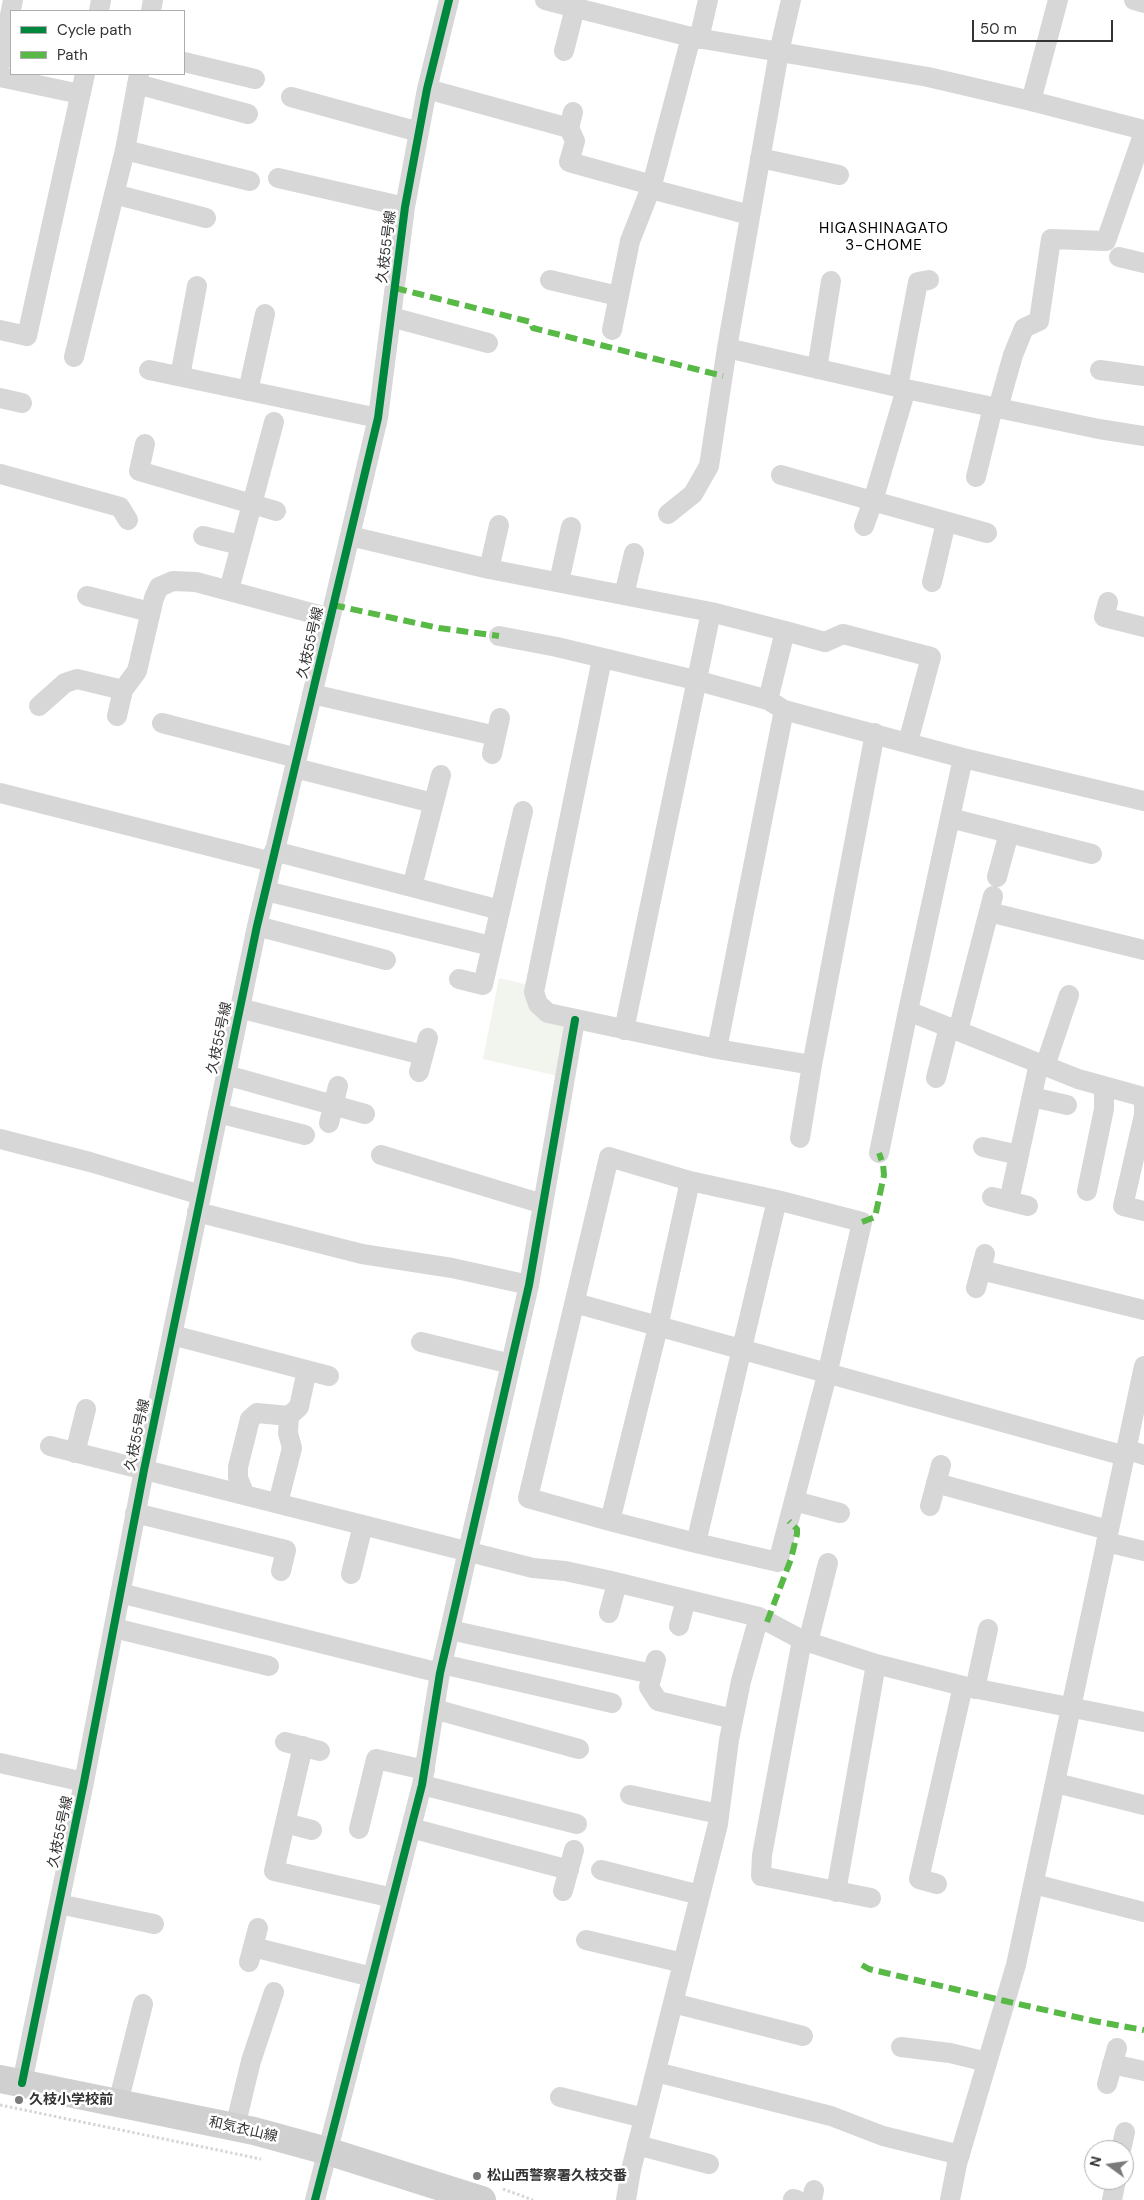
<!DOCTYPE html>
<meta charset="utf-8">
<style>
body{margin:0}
#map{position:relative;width:1144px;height:2200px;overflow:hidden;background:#fff;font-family:"DM Sans",sans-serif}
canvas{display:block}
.legend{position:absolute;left:10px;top:10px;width:175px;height:65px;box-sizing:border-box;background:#fff;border:1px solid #adadad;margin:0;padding:6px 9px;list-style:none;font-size:15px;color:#333}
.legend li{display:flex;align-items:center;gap:10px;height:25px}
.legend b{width:25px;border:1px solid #adadad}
.north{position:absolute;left:1084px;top:2140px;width:50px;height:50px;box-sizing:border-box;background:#fff;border:1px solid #adadad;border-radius:50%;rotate:284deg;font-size:14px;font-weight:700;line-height:20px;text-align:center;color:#333}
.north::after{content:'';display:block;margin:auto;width:18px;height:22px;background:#7a7a7a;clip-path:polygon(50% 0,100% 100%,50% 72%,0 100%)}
.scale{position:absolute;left:972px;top:20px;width:141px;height:22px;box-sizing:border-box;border:2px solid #333;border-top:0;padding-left:6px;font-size:15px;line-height:18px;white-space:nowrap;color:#333;-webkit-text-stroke:4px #fff;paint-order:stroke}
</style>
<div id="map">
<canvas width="1144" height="2200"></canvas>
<ul class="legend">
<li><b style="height:6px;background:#00873e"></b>Cycle path</li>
<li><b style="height:6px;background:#58b947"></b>Path</li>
</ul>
<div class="north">N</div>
<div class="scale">50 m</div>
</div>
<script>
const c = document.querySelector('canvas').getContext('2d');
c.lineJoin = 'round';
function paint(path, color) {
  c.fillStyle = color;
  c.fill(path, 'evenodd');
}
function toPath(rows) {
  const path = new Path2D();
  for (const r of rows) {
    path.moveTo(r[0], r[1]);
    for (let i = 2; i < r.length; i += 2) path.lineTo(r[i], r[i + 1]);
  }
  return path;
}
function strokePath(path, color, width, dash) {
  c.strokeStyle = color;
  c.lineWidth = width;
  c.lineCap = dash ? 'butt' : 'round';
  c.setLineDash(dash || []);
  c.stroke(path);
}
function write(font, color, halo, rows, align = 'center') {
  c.font = font + ' "DM Sans","Noto Sans JP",sans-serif';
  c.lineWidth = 5;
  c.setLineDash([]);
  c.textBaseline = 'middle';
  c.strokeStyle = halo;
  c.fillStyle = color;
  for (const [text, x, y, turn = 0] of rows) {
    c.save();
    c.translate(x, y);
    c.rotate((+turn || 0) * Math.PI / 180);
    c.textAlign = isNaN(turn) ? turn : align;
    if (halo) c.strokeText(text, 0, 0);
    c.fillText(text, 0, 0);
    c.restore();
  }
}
paint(toPath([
 [499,978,532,986,566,1023,558,1076,483,1059]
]), '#f1f5ed');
strokePath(toPath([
 [0,2105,261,2159],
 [503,2189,533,2200]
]), '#d6d6d6', 3, [2.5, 2.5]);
strokePath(toPath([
 [545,0,691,37,928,77,1031,101,1144,130],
 [1134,0,1144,3],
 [99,11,101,0],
 [151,11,153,0],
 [699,39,708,0],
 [564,51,575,8],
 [184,62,255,79],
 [0,65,13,0],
 [0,77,80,94],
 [137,84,248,114],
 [427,89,569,128],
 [291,97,419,132],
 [1031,101,1058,0],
 [573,112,569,128,575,141,569,162,652,185],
 [125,150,250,181],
 [760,158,839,175],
 [278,178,405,207],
 [651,189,750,215],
 [114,194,206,218],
 [1119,257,1144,263],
 [550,280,618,296],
 [391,317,488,343],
 [0,330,27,336,85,74],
 [612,330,630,241,652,185,691,37],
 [727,348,906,389,1099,429,1144,436],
 [74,357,125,150,139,74],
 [817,369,831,281],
 [149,370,378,418],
 [1100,370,1144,376],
 [180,376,197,286],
 [898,387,918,282,929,280],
 [906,389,873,501,987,533],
 [248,391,265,314],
 [0,398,22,403],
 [998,408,1013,355,1024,328,1039,321,1051,239,1106,241,1144,132],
 [145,444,139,471,276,511],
 [0,474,120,507,128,520],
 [781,475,873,501,864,526],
 [976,477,993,407],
 [668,514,693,494,709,466,727,348,779,52,791,0],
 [203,536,240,545],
 [350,536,489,569,711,612,785,631,768,700],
 [489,569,499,525],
 [559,582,571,527],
 [932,582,946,522],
 [229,590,274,422],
 [624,595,634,553],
 [87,596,150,612],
 [1108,602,1104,617,1144,627],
 [785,631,825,642,843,634,931,657,908,742],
 [499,636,557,647,695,680,768,700,784,710,963,758,1144,801],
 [602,659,534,992,538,1004,548,1013,717,1049,812,1065,875,733],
 [312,694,496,736],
 [39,706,65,683,77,679,123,690],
 [117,716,123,690,137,671,154,598,159,587,173,581,196,582,330,618],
 [162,723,297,758],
 [492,754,500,718],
 [963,758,908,1011,1078,1079,1144,1097],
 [295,768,433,803],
 [0,793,272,862],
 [950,818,1092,854],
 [274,851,500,910],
 [997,877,1009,833],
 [412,887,441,775],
 [266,891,491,946],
 [989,912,1144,950],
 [257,926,386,960],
 [459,979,483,985,523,811],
 [239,1008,423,1055],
 [624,1030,711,612],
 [958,1031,993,896],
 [717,1049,784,710],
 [1045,1066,1069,995],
 [419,1072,428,1038],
 [226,1075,365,1114],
 [936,1078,949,1027],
 [1032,1097,1067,1105],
 [1144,1097,1144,1115,1123,1206,1144,1211],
 [218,1113,305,1135],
 [329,1123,338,1086],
 [800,1138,812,1065],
 [0,1139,90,1162,201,1195],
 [983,1147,1019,1155],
 [879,1153,908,1011],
 [381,1155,543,1204],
 [609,1157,690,1181,658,1327,610,1521,528,1498,609,1157],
 [1087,1191,1104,1109,1104,1086],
 [992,1197,1028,1206],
 [1009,1201,1039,1063],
 [197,1212,362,1254,452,1268,529,1285],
 [981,1270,1144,1310],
 [976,1288,985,1254],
 [575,1303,1125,1456],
 [172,1335,329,1376],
 [421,1342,511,1364],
 [50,1446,533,1568,565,1571,607,1580,759,1617,802,1640,876,1664,963,1686,1144,1722],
 [1126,1449,1144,1455],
 [75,1453,86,1409],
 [936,1483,1108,1530],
 [245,1495,238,1478,238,1467,250,1419,257,1413,289,1416,299,1407,307,1370],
 [794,1501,840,1513],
 [278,1503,292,1448,288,1433,289,1416],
 [930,1506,941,1465],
 [135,1513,286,1550,281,1571],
 [610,1521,696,1543,777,1200,690,1181],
 [1106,1542,1144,1551],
 [696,1543,778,1562,827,1375,862,1222,777,1200],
 [351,1574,363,1525],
 [120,1593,440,1673],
 [609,1613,617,1583],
 [679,1626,686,1599],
 [114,1628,269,1666],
 [450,1630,652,1674],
 [802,1640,762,1855,761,1876,871,1898],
 [808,1642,828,1563],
 [656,1660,649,1687,658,1701,733,1719],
 [442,1664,612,1703],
 [975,1689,988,1629],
 [434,1709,579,1749],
 [285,1742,320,1751],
 [303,1746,274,1871,393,1898],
 [0,1763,84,1782],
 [1056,1783,1144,1805],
 [422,1785,577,1824],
 [630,1795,719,1814],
 [285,1823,312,1830],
 [411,1828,569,1870],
 [359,1829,376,1759,425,1770],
 [601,1870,700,1895],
 [937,1884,919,1879,963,1686],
 [1034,1884,1144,1912],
 [563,1891,574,1850],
 [836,1892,876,1664],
 [59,1904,154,1924],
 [586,1940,683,1963],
 [253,1947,372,1977],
 [249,1962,258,1928],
 [673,2003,803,2036],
 [901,2047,950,2053,987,2062],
 [1112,2064,1144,2071],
 [656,2072,831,2116,883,2136,960,2155],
 [22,2083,84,1782,144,1470,257,926,378,418,405,207,427,89,449,0],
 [1107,2084,1117,2048],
 [560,2097,644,2118],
 [118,2103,143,2004],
 [235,2127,251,2061,274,1992],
 [637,2145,709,2164],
 [1121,2150,1125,2132],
 [793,2199,797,2200],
 [315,2200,422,1785,440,1673,529,1285,575,1020],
 [626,2200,631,2170,718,1824,729,1740,741,1681,759,1617],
 [812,2200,814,2190],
 [950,2200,957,2164,1016,1965,1144,1366],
 [1112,2200,1116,2180]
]), '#d7d7d7', 20);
strokePath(toPath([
 [0,2079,254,2131,327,2151,482,2200]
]), '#d0d0d0', 28);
strokePath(toPath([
 [395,288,531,322,533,328,723,376],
 [333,605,439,628,499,636],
 [862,1222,875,1217,884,1175,883,1164,879,1153],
 [767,1622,791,1559,797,1534,797,1529,789,1521],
 [862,1965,869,1969,1005,2001,1094,2021,1144,2030]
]), '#58b947', 6, [12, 6]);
strokePath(toPath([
 [22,2083,84,1782,144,1470,257,926,378,418,405,207,427,89,449,0],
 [315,2200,422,1785,440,1673,529,1285,575,1020]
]), '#00873e', 8);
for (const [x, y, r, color] of [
 [19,2100,5,"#7a7a7a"],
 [477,2176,5,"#7a7a7a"]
]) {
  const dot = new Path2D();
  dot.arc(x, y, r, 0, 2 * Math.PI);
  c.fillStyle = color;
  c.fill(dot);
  strokePath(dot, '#fff', 2);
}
write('14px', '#333', '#fff', [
 ["久枝55号線",387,247,-83],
 ["久枝55号線",311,643,-77],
 ["久枝55号線",220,1038,-78],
 ["久枝55号線",138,1435,-78],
 ["久枝55号線",61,1832,-78],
 ["和気衣山線",243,2130,13]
]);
write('bold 14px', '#333', '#fff', [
 ["久枝小学校前",29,2100],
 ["松山西警察署久枝交番",487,2176]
], 'left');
c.letterSpacing = '1px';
write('15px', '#000', '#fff', [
 ["HIGASHINAGATO",884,229],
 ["3-CHOME",884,246]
]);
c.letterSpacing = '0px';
</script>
